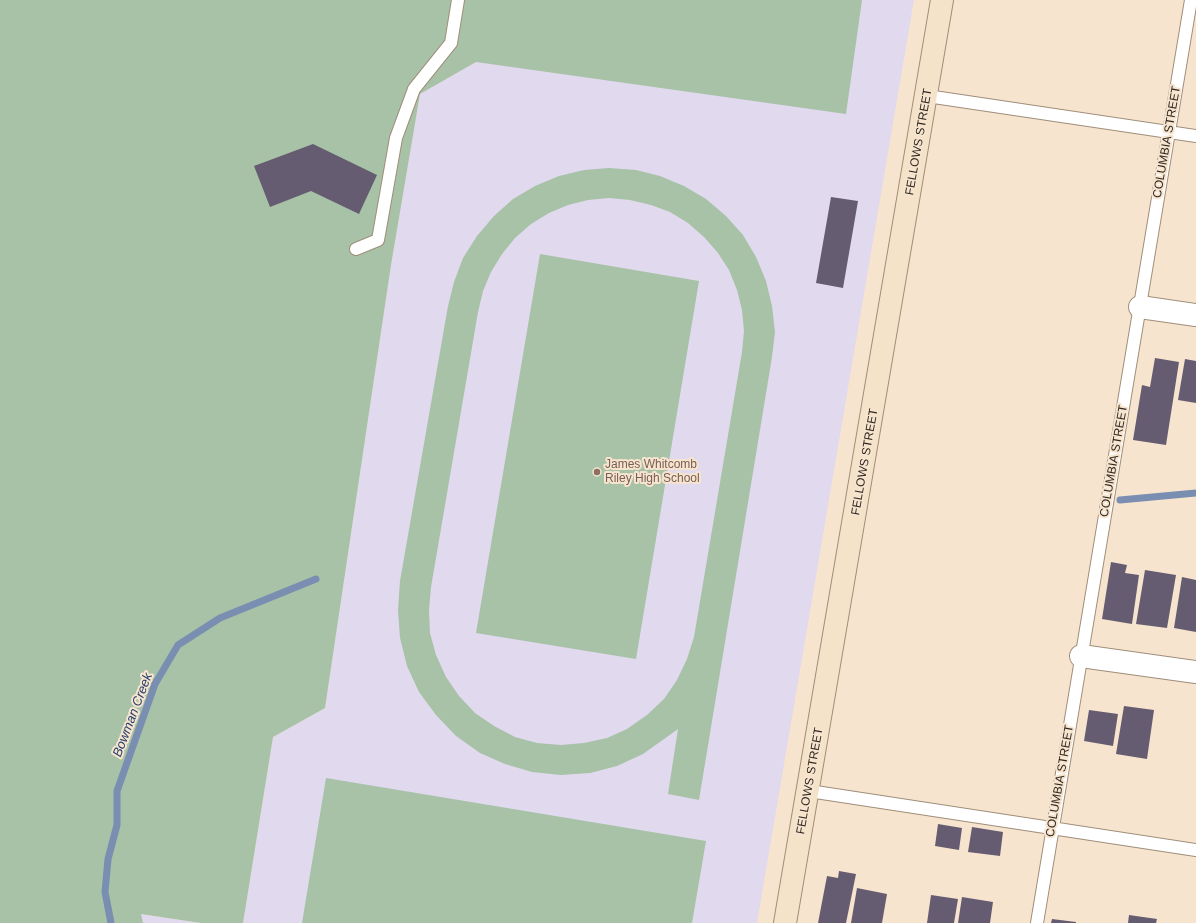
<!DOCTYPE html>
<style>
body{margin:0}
canvas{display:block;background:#f7e4ce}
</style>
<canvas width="1196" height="923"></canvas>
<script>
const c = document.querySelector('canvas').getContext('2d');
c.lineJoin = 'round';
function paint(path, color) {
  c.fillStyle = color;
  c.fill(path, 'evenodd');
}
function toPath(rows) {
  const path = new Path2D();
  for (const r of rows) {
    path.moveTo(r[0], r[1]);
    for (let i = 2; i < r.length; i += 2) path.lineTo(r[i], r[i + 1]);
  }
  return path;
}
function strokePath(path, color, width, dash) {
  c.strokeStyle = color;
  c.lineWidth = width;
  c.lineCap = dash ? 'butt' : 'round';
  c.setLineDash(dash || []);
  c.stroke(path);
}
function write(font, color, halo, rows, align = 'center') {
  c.font = font + ' Arial,sans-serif';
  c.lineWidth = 4;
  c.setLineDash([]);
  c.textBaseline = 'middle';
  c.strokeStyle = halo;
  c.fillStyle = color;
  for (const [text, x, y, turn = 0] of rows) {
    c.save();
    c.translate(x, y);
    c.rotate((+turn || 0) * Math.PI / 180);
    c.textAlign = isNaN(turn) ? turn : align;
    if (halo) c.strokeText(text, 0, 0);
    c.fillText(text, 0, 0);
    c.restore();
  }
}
paint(toPath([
 [484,0,914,0,757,923,243,923,273,737,325,708,391,265,420,94,476,62],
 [141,914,201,923,143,923]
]), '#e1d9ee');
paint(toPath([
 [0,0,862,0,846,114,476,62,420,94,391,265,325,708,273,737,243,923,201,923,141,914,143,923,0,923],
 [609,168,636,170,660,176,684,186,706,199,726,216,743,235,756,257,766,281,772,306,775,332,772,357,699,800,668,794,678,729,643,754,617,766,590,773,561,775,532,772,505,764,480,753,456,736,436,715,419,692,407,666,400,638,398,610,400,581,448,306,454,282,463,258,477,236,494,216,513,199,535,186,559,176,584,170],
 [609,198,630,200,651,205,670,212,688,223,704,237,718,253,729,270,737,290,742,310,744,331,742,352,694,637,687,659,677,680,664,699,647,715,627,729,607,738,584,743,561,745,537,743,515,737,494,726,475,713,459,696,446,677,436,655,430,633,429,610,431,587,478,312,483,291,491,272,502,254,515,238,531,224,549,213,568,205,588,200],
 [540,254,699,281,636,659,476,633],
 [326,778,706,841,692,923,302,923]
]), '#a7c2a7');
strokePath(toPath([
 [1120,500,1196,493],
 [111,923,105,892,108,859,117,825,117,791,155,684,178,645,220,618,316,579]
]), '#798eb1', 7);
paint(toPath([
 [313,144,377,175,359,214,311,191,270,207,254,166],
 [831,197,858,201,843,288,816,283],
 [1155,358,1179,362,1166,445,1133,440,1142,385,1150,387],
 [1185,359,1196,361,1196,403,1178,400],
 [1111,562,1127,565,1125,573,1139,575,1132,624,1102,619],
 [1145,570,1176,575,1167,628,1136,624],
 [1182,577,1196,580,1196,632,1174,628],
 [1124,706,1154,710,1147,759,1116,754],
 [1089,710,1118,714,1113,746,1084,741],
 [938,824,962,828,959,850,935,846],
 [972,827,1003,832,1000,856,968,852],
 [839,871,856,874,846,923,818,923,827,876,838,878],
 [857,888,887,894,882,923,851,923],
 [931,895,958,899,954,923,927,923],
 [962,897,993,902,990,923,958,923],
 [1129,915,1157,919,1156,923,1128,923],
 [1052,919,1076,922,1076,923,1051,923]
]), '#665c71');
const lane = toPath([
 [927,96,1196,136],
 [356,249,378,240,396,138,414,89,451,43,458,0],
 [809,791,1196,850],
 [1037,923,1191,0]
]);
const street = toPath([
 [1140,307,1196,315],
 [1081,656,1196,672]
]);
const secondary = toPath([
 [785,923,942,0]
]);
strokePath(lane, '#9f8e7a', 14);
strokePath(street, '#9f8e7a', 24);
strokePath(secondary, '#9f8e7a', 24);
strokePath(lane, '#fff', 12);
strokePath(street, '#fff', 22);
strokePath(secondary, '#f4e3c8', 22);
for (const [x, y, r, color] of [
 [597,472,4,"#8d6e63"]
]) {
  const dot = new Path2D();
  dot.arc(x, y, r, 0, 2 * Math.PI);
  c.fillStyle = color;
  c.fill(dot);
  strokePath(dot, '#f7e4ce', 1.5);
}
write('12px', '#2e271f', '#f7e4ce', [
 ["FELLOWS STREET",919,142,-80],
 ["COLUMBIA STREET",1167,142,-80],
 ["COLUMBIA STREET",1114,461,-80],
 ["FELLOWS STREET",865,462,-80],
 ["FELLOWS STREET",810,781,-80],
 ["COLUMBIA STREET",1060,781,-80]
]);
write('12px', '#785e54', '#f7e4ce', [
 ["James Whitcomb",605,465],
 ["Riley High School",605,479]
], 'left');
write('italic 13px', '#223f6d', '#f7e4ce', [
 ["Bowman Creek",133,715,-69]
]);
</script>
